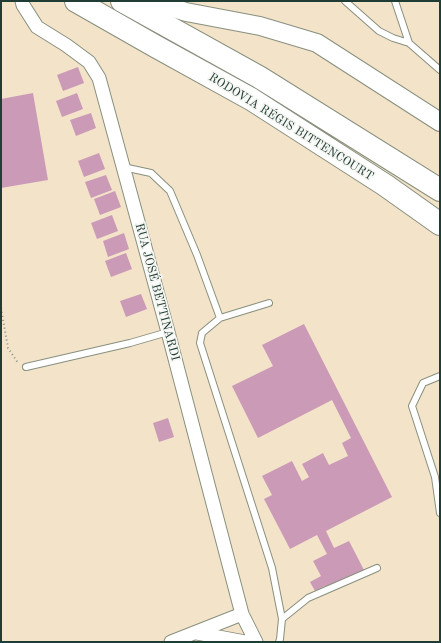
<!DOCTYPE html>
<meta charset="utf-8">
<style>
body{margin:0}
#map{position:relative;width:441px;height:643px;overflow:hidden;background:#f2e3c9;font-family:"Old Standard TT",serif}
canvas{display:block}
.frame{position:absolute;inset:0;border:2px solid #1f3d34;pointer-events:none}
</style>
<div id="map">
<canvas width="441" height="643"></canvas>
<div class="frame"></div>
</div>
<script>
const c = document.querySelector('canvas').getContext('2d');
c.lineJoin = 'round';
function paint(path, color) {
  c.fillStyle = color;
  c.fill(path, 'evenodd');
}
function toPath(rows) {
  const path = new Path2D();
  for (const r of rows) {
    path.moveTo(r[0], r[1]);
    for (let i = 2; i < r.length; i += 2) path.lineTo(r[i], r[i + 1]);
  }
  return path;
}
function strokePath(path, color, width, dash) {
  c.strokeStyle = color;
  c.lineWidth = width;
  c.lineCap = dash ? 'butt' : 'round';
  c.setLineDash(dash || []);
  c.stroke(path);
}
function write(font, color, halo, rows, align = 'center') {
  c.font = font + ' "Old Standard TT",serif';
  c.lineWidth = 3.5;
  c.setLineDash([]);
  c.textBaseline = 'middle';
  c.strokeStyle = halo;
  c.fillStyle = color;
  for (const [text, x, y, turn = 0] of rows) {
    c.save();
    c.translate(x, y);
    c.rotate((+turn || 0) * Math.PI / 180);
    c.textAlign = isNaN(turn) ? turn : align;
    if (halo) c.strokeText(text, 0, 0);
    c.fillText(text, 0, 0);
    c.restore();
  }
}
paint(toPath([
 [78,67,84,83,63,91,57,75],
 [33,93,48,180,1,188,1,99],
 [77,93,83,109,62,117,56,101],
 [91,113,96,128,76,136,70,120],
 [99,153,105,169,84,177,78,161],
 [106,175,112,190,91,198,85,182],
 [115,191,121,207,100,215,94,199],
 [112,215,118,231,97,239,91,223],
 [124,233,129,249,108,257,103,241],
 [126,253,132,269,111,277,105,261],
 [141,294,147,309,126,317,120,301],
 [304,324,392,497,326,531,334,548,349,541,364,570,326,589,325,586,315,591,310,582,321,576,313,561,327,554,317,535,290,549,264,499,272,495,262,476,292,461,302,481,309,477,302,464,323,453,329,465,348,456,342,443,351,438,332,400,258,438,232,386,273,366,262,345],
 [168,418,174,437,159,442,153,423]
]), '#cb9ab7');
const lane = toPath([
 [345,1,379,31,393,38,409,43],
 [395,1,409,43,440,70],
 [123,167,151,173,170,191,197,255,220,318],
 [269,303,220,318,202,333,200,343,272,568,282,619,280,639,279,642],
 [26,367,130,343,168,332],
 [440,376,423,383,412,406,435,477,440,513],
 [282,619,308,598,377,568]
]);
const street = toPath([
 [22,1,23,5,37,27,66,45,89,62,99,78,168,332,242,614,256,642],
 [197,633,245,642],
 [171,642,242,614]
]);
const secondary = toPath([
 [151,1,186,12,260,26,317,43,440,122]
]);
const highway = toPath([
 [76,1,155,46,251,99,385,185,440,224],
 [122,1,259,77,440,190]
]);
strokePath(lane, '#88907e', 8);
strokePath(street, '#88907e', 15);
strokePath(secondary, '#88907e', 20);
strokePath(highway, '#88907e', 24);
strokePath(toPath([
 [1,308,8,348,18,363]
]), '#88907e', 2, [1, 3]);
strokePath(lane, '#fff', 6);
strokePath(street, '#fff', 13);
strokePath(secondary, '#fff', 18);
strokePath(highway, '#fff', 22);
write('12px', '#1f3d34', '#f6f6f2', [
 ["RODOVIA RÉGIS BITTENCOURT",291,127,32],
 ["RUA JOSÉ BETTINARDI",157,292,75]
]);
</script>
